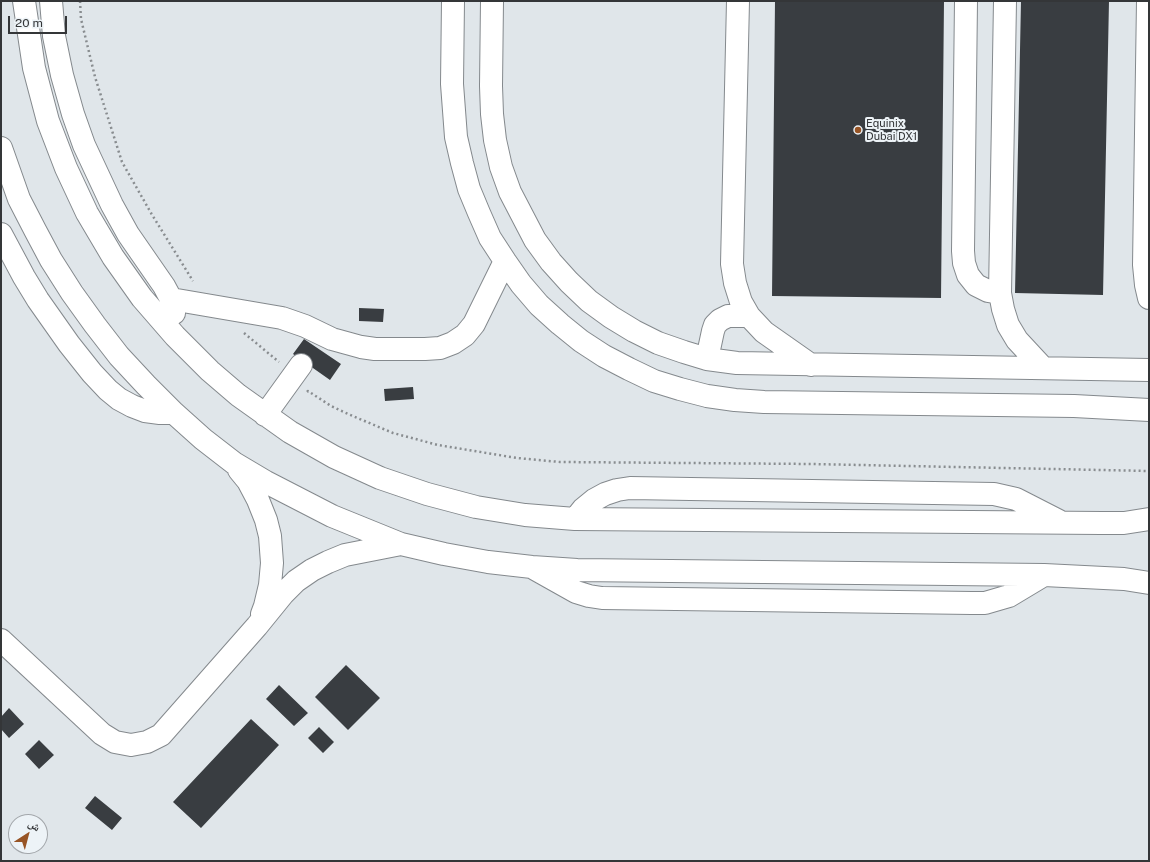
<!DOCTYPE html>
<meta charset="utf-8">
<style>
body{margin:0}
#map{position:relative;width:1150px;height:862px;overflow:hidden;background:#e0e6ea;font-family:"Public Sans","Noto Naskh Arabic",sans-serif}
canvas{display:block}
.frame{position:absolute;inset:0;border:2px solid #343638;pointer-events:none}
.north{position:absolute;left:8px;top:814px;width:40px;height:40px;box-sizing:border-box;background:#edf3f7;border:1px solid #a3a7ab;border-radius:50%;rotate:36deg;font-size:11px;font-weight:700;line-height:16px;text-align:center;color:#343638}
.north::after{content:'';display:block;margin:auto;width:14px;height:18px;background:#975425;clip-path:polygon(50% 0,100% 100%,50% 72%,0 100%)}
.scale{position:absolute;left:8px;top:16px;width:59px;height:18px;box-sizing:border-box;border:2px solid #343638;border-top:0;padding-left:5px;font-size:12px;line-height:14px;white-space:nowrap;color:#343638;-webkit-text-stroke:3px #edf3f7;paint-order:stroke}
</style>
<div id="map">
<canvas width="1150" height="862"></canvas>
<div class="frame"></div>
<div class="north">ش</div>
<div class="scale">20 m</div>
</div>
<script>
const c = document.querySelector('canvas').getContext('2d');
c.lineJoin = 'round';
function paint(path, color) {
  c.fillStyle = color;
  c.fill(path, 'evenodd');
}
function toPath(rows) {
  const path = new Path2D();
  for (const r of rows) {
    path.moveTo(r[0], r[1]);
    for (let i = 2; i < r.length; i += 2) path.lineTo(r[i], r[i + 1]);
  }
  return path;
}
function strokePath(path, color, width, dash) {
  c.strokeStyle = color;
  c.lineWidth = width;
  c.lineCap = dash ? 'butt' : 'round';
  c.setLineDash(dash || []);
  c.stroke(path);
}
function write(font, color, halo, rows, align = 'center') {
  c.font = font + ' "Public Sans",sans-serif';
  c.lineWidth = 4;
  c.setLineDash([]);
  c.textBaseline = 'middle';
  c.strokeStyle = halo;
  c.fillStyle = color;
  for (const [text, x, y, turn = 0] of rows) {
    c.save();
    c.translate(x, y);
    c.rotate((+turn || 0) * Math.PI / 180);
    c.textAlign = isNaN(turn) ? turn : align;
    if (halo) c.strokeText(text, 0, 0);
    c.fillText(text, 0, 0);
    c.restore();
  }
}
paint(toPath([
 [775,1,944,1,941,298,772,296],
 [1021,1,1109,1,1103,295,1015,293],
 [359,308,384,309,383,322,359,321],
 [304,339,341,364,330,380,293,354],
 [413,387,414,399,385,401,384,389],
 [346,665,380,698,348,730,315,697],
 [279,685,308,713,294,726,266,699],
 [9,708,24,724,9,738,1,729,1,717],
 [251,719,279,745,201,828,173,802],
 [319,727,334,742,323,753,308,738],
 [39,740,54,755,39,769,25,754],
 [95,796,122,818,112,830,85,808]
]), '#393d41');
const minor = toPath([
 [24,1,34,68,48,121,66,168,87,213,113,257,142,298,175,336,210,371,238,395,290,432,334,457,380,478,427,494,476,507,525,515,575,519,1102,523,1124,523,1149,519],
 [51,1,54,36,62,75,73,114,84,145,112,205,128,234,164,286,171,299,174,313],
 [453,1,452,84,456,137,462,163,469,189,479,213,490,238,505,261,521,284,539,305,560,324,581,341,604,356,629,369,654,381,680,389,707,396,735,400,764,402,1074,406,1149,410],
 [492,1,491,86,492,114,495,140,501,167,510,192,535,240,551,262,569,282,589,301,611,317,634,331,658,343,684,352,707,359,737,363,1149,370],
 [738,1,732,264,735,283,741,302,749,316,764,332,811,365],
 [966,1,963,251,964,263,968,275,976,285,988,291,1000,293],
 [1005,1,1000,293,1003,309,1008,325,1017,340,1043,368],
 [1148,1,1144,265,1146,285,1149,298],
 [1,148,19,199,35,230,51,260,72,293,95,325,119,356,146,385,174,413,203,439,234,463,266,482,332,516,401,544,444,554,488,562,532,567,577,570,1044,575,1124,579,1149,583],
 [1,234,24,277,38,300,69,344,92,373,108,390,119,399,132,406,145,411,160,413,174,413],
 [171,299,282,318,305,326,332,339,361,347,375,349,425,349,440,348,453,343,465,335,474,324,505,261],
 [707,359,713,331,715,325,720,320,728,316,749,316],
 [265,415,301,365],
 [239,470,248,481,258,500,266,520,270,536,272,563,270,585,265,606,262,614],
 [575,519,583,509,594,500,605,494,617,490,630,488,994,494,1016,499,1059,521],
 [535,569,576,592,589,596,602,598,972,603,985,603,1009,596,1044,575],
 [1,640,102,734,115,742,131,745,147,742,161,735,257,626,283,594,296,581,312,570,328,562,345,555,401,544]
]);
strokePath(minor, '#84898d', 24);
strokePath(toPath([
 [80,1,81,19,95,77,122,162,151,213,193,281],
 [244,333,279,362],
 [307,392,308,391,331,406,348,414,393,433,438,445,517,458,560,462,812,464,1149,471]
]), '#898d90', 2.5, [2, 3]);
strokePath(minor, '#fff', 22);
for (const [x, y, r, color] of [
 [858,130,4,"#975425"]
]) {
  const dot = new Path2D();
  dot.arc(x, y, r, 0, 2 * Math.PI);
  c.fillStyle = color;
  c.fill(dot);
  strokePath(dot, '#edf3f7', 1.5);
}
write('11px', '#343638', '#edf3f7', [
 ["Equinix",866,124],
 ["Dubai DX1",866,137]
], 'left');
</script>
